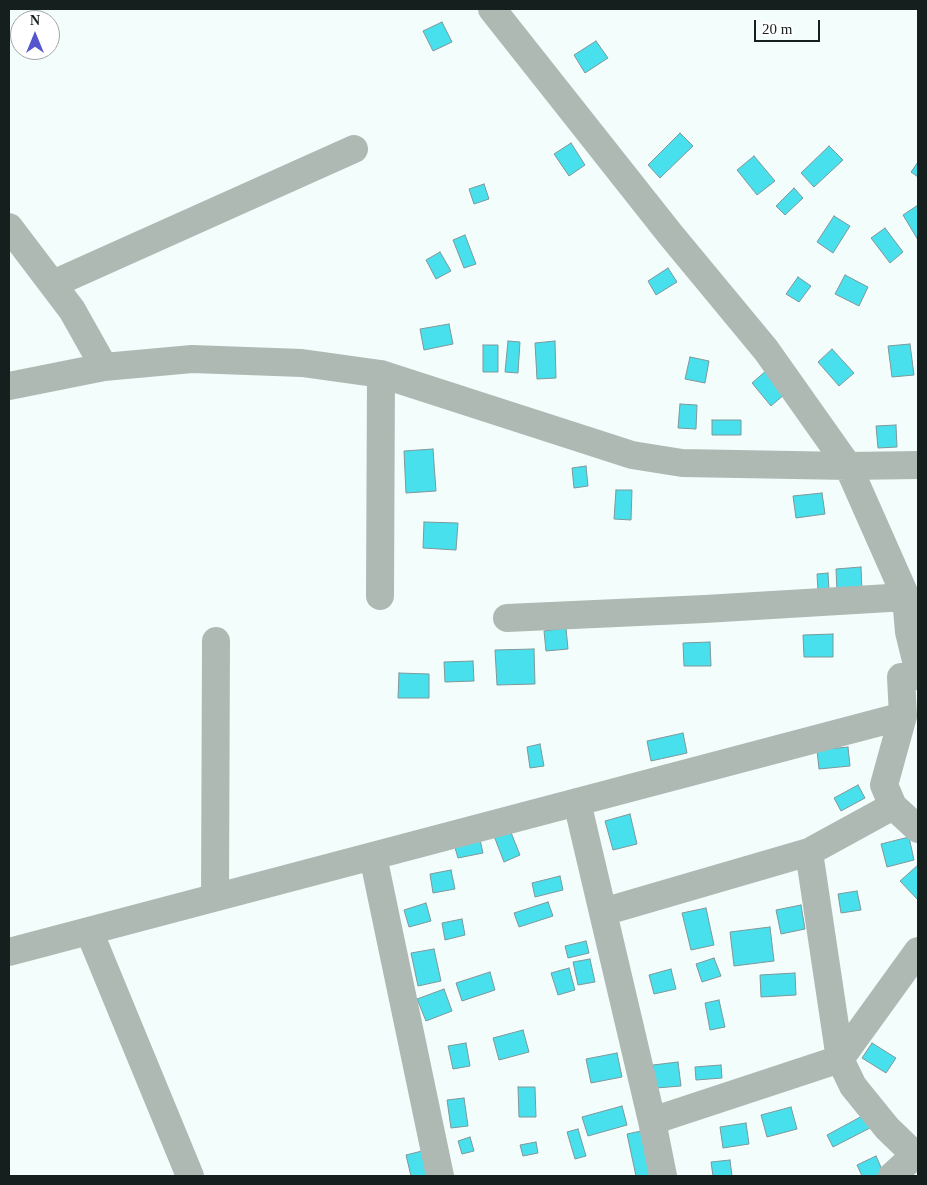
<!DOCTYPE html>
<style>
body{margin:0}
#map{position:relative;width:927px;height:1185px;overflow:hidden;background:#f3fefc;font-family:"Times New Roman",serif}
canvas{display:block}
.frame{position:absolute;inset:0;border:10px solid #15201e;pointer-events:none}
.north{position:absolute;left:10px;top:10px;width:50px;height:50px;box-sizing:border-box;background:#fff;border:1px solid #a1a6a5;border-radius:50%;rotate:0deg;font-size:14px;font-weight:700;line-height:20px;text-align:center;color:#15201e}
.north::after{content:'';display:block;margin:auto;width:18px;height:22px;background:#5556ce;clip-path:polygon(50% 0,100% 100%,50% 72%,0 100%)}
.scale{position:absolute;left:754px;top:20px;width:66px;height:22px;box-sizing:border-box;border:2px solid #15201e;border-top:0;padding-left:6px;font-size:15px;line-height:18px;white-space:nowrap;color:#15201e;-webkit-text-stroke:4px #fff;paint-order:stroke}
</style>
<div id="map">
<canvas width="927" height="1185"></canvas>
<div class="frame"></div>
<div class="north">N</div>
<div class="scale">20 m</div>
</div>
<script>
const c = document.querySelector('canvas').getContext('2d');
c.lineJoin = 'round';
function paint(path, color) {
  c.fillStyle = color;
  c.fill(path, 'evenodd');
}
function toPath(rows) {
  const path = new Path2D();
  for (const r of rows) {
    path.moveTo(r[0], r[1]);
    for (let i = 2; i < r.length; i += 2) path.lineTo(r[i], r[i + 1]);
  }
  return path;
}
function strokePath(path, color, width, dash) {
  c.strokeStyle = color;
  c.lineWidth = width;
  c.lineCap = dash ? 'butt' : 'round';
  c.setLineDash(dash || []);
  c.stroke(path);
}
const building = toPath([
 [442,22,452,42,433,51,423,31,442,22],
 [596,41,608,58,585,73,574,55,596,41],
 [680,133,693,146,660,178,648,165,680,133],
 [571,143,585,165,569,176,554,154,571,143],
 [829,146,843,160,814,187,801,173,829,146],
 [754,156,775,181,757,195,737,170,754,156],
 [918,162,918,177,911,172,918,162],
 [484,184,489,199,474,204,469,189,484,184],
 [794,188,803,198,785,215,776,206,794,188],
 [918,205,918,240,903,215,918,205],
 [834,216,850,226,833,253,817,242,834,216],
 [885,228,903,252,890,263,871,238,885,228],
 [465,235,476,264,464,268,453,240,465,235],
 [440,252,451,271,436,279,426,260,440,252],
 [668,268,677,282,656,295,648,281,668,268],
 [845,275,868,287,859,306,835,294,845,275],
 [798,277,811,286,799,302,786,294,798,277],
 [449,324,453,344,424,350,420,329,449,324],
 [508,341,520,342,518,373,505,372,508,341],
 [555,341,556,378,537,379,535,343,555,341],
 [910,344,914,375,892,377,888,346,910,344],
 [483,345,498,345,498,372,483,372,483,345],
 [832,349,854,373,839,386,818,362,832,349],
 [690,357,709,361,705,383,685,379,690,357],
 [767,370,786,393,771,406,752,383,767,370],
 [680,404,697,405,696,429,678,428,680,404],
 [712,420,741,420,741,435,712,435,712,420],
 [896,425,897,447,878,448,876,426,896,425],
 [433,449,436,491,406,493,404,451,433,449],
 [586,466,588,486,574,488,572,468,586,466],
 [616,490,632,490,631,520,614,519,616,490],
 [822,493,825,514,796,518,793,496,822,493],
 [424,522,458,523,456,550,423,548,424,522],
 [861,567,862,591,837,592,836,569,861,567],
 [828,573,829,590,818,591,817,574,828,573],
 [566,628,568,649,546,651,544,631,566,628],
 [833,634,833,657,804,657,803,635,833,634],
 [710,642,711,666,684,666,683,643,710,642],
 [534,649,535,684,497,685,495,650,534,649],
 [473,661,474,681,445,682,444,662,473,661],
 [399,673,429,674,429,698,398,698,399,673],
 [683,733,687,753,651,761,647,741,683,733],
 [540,744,544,766,530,768,527,747,540,744],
 [848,747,850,766,819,769,817,750,848,747],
 [858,785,865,798,841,811,834,798,858,785],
 [630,814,637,844,613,850,605,821,630,814],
 [510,830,520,855,504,862,494,836,510,830],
 [479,835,483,853,458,858,453,841,479,835],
 [909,837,914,860,887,867,881,844,909,837],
 [918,865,918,900,900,881,918,865],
 [451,870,455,889,433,893,430,874,451,870],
 [560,876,563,890,535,897,532,883,560,876],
 [857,891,861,910,841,913,838,894,857,891],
 [548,902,553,916,519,927,514,913,548,902],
 [426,903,431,921,409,927,404,910,426,903],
 [801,905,805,929,781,934,776,910,801,905],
 [706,908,714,945,691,950,682,913,706,908],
 [462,919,465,935,445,940,442,923,462,919],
 [770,927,774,961,734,966,730,932,770,927],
 [586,941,589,953,568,958,565,946,586,941],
 [434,949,441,981,418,986,411,953,434,949],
 [714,958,721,976,702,982,696,964,714,958],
 [590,959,595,982,578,985,573,962,590,959],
 [569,968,575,990,558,995,551,973,569,968],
 [671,969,676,989,654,994,649,975,671,969],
 [490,972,495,990,462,1001,456,983,490,972],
 [795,973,796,995,761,997,760,975,795,973],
 [444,989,452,1011,426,1021,417,999,444,989],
 [719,1000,725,1027,710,1030,705,1003,719,1000],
 [523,1030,529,1052,499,1060,493,1038,523,1030],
 [466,1043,470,1066,453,1069,448,1046,466,1043],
 [872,1043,896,1058,886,1073,862,1058,872,1043],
 [617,1053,622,1077,591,1083,586,1059,617,1053],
 [678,1062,681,1086,656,1088,653,1065,678,1062],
 [721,1065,722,1078,696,1080,695,1067,721,1065],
 [518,1087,535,1087,536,1117,519,1117,518,1087],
 [464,1098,468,1126,451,1128,447,1100,464,1098],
 [622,1106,627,1125,588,1136,582,1117,622,1106],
 [791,1107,797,1129,767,1137,761,1115,791,1107],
 [864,1115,870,1128,833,1147,827,1135,864,1115],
 [746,1123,749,1144,723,1148,720,1127,746,1123],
 [578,1129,586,1156,575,1159,567,1132,578,1129],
 [646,1130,657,1176,636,1176,627,1134,646,1130],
 [470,1137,474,1151,462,1154,458,1141,470,1137],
 [536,1142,538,1153,523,1156,520,1145,536,1142],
 [426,1150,432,1176,411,1176,406,1155,426,1150],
 [876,1156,885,1176,862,1176,857,1165,876,1156],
 [730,1160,732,1176,713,1176,711,1162,730,1160]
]);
paint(building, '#47e0ec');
strokePath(building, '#7e989a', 1);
strokePath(toPath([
 [492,9,670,234,766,350,848,466,906,597,909,632,918,669],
 [9,227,72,310,104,367],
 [53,284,354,149],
 [9,386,104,367,192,359,302,363,381,374,632,455,682,463,848,466,918,465],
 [380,596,381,374],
 [507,618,705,609,906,597],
 [918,676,901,677,903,716,884,785,893,806,918,829],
 [577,802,652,1121,663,1176],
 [809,852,840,1059,853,1086,887,1128,918,1158],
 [373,856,440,1176],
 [215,897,216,641],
 [603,912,809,852,893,806],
 [89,931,190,1176],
 [9,952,903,716],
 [652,1121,840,1059,918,951],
 [892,1176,915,1155]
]), '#afb9b4', 28);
</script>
